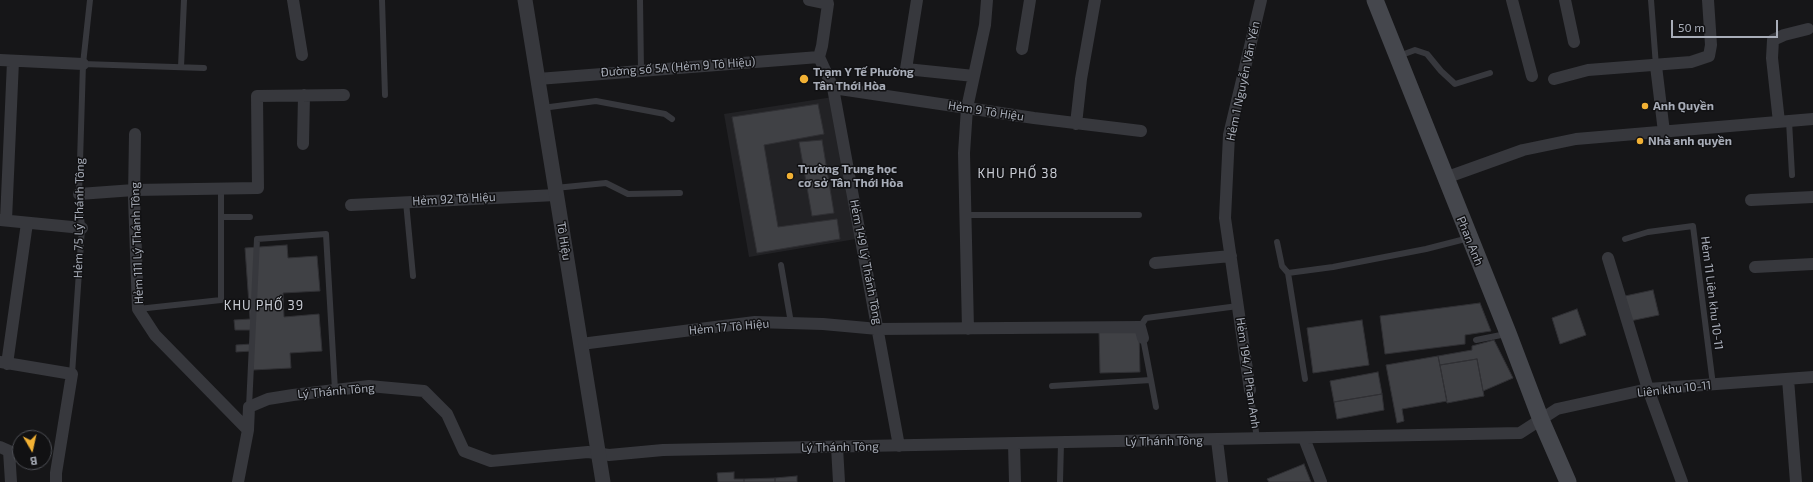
<!DOCTYPE html>
<meta charset="utf-8">
<style>
body{margin:0}
#map{position:relative;width:1813px;height:482px;overflow:hidden;background:#161618;font-family:"Exo 2",sans-serif}
canvas{display:block}
.north{position:absolute;left:12px;top:430px;width:40px;height:40px;box-sizing:border-box;background:#111113;border:1px solid #4d4f55;border-radius:50%;rotate:171deg;font-size:11px;font-weight:700;line-height:16px;text-align:center;color:#a8adb8}
.north::after{content:'';display:block;margin:auto;width:14px;height:18px;background:#f2b134;clip-path:polygon(50% 0,100% 100%,50% 72%,0 100%)}
.scale{position:absolute;left:1671px;top:20px;width:107px;height:18px;box-sizing:border-box;border:2px solid #a8adb8;border-top:0;padding-left:5px;font-size:12px;line-height:14px;white-space:nowrap;color:#a8adb8;-webkit-text-stroke:3px #111113;paint-order:stroke}
</style>
<div id="map">
<canvas width="1813" height="482"></canvas>
<div class="north">B</div>
<div class="scale">50 m</div>
</div>
<script>
const c = document.querySelector('canvas').getContext('2d');
c.lineJoin = 'round';
function paint(path, color) {
  c.fillStyle = color;
  c.fill(path, 'evenodd');
}
function toPath(rows) {
  const path = new Path2D();
  for (const r of rows) {
    path.moveTo(r[0], r[1]);
    for (let i = 2; i < r.length; i += 2) path.lineTo(r[i], r[i + 1]);
  }
  return path;
}
function strokePath(path, color, width, dash) {
  c.strokeStyle = color;
  c.lineWidth = width;
  c.lineCap = dash ? 'butt' : 'round';
  c.setLineDash(dash || []);
  c.stroke(path);
}
function write(font, color, halo, rows, align = 'center') {
  c.font = font + ' "Exo 2",sans-serif';
  c.lineWidth = 3;
  c.setLineDash([]);
  c.textBaseline = 'middle';
  c.strokeStyle = halo;
  c.fillStyle = color;
  for (const [text, x, y, turn = 0] of rows) {
    c.save();
    c.translate(x, y);
    c.rotate((+turn || 0) * Math.PI / 180);
    c.textAlign = isNaN(turn) ? turn : align;
    if (halo) c.strokeText(text, 0, 0);
    c.fillText(text, 0, 0);
    c.restore();
  }
}
paint(toPath([
 [833,97,856,239,749,257,724,114]
]), '#222225');
const building = toPath([
 [818,104,824,134,764,145,778,227,837,219,840,239,757,253,732,117,818,104],
 [822,140,834,213,812,216,799,142,822,140],
 [287,245,288,258,317,256,320,291,283,293,284,317,319,314,322,351,290,353,291,368,253,370,252,351,236,352,236,345,251,344,250,330,235,330,234,320,250,319,245,248,287,245],
 [1653,290,1659,315,1630,321,1625,296,1653,290],
 [1480,303,1491,331,1465,335,1465,344,1385,354,1380,316,1480,303],
 [1577,309,1586,335,1560,344,1552,318,1577,309],
 [1362,320,1369,365,1313,373,1307,328,1362,320],
 [1139,331,1140,372,1100,373,1099,332,1139,331],
 [1494,340,1513,378,1483,391,1477,359,1440,365,1438,356,1472,350,1472,346,1494,340],
 [1438,356,1447,401,1402,409,1404,421,1397,423,1386,365,1438,356],
 [1477,359,1484,396,1447,403,1440,365,1477,359],
 [1378,372,1382,394,1334,402,1330,381,1378,372],
 [1382,394,1384,410,1337,419,1334,402,1382,394],
 [1304,464,1311,482,1269,482,1267,479,1304,464],
 [734,472,734,479,744,479,744,482,718,482,717,473,734,472],
 [797,476,797,482,775,482,775,478,797,476],
 [775,478,775,482,744,482,744,479,775,478]
]);
paint(building, '#404145');
strokePath(building, '#303034', 1);
strokePath(toPath([
 [382,0,385,95],
 [640,0,641,70],
 [1651,0,1656,66],
 [1399,56,1415,50,1427,54,1441,71,1455,84,1490,73],
 [83,64,204,68],
 [181,67,184,0],
 [542,108,596,101,665,114,672,119],
 [1789,121,1792,175],
 [555,188,606,183,628,194,680,193],
 [406,202,413,276],
 [965,215,1139,215],
 [221,217,250,217],
 [1625,239,1648,232,1693,226,1713,385],
 [1277,242,1282,266,1288,273,1333,267,1426,249,1469,238],
 [781,265,791,323],
 [1288,273,1305,379],
 [138,309,221,300,221,188],
 [1140,327,1146,318,1238,306],
 [1476,340,1506,334],
 [72,374,82,228,79,194,83,64,90,0],
 [1151,380,1156,407],
 [1052,386,1151,380,1143,338],
 [1250,390,1257,439],
 [249,407,257,239,326,234,335,390],
 [1060,482,1061,443]
]), '#37383d', 6);
strokePath(toPath([
 [293,0,302,55],
 [809,0,828,4],
 [917,0,906,69,974,76],
 [1512,0,1532,76],
 [1565,0,1574,42],
 [1022,49,1030,0],
 [819,57,833,88,899,446],
 [819,57,822,46,828,4,827,0],
 [0,60,83,64],
 [1656,66,1664,132],
 [538,79,819,57],
 [1554,79,1588,70,1691,62,1709,56,1711,45,1708,0],
 [833,88,1034,118,1141,131],
 [1779,122,1772,58,1773,40,1784,35,1808,29],
 [1076,124,1081,79,1095,0],
 [135,134,134,198,138,309,155,335,248,430],
 [303,144,304,95],
 [1445,178,1523,150,1576,139,1813,119],
 [79,194,134,190,258,188,257,96,344,95],
 [1751,200,1813,197],
 [351,205,556,195],
 [0,220,82,228],
 [6,220,13,61],
 [1608,258,1648,389,1682,482],
 [1155,263,1231,256],
 [1755,267,1813,264],
 [968,329,964,153,967,108,985,25,987,0],
 [581,344,755,322,823,324,878,329,1140,327,1143,338],
 [0,362,72,374,56,473,56,482],
 [7,364,27,223],
 [1788,379,1796,482],
 [1250,390,1225,218,1229,135,1261,0],
 [1304,438,1321,482],
 [1217,440,1222,482],
 [1014,444,1015,482],
 [0,447,9,451,11,482],
 [837,447,839,482],
 [238,482,248,430,249,407,268,399,293,395,369,386,424,391,447,414,464,451,491,461,588,452,609,455,663,450,1520,433,1557,409,1648,389,1813,377]
]), '#37383d', 12);
strokePath(toPath([
 [525,0,603,482]
]), '#37383d', 15);
strokePath(toPath([
 [1375,0,1508,333,1541,420,1568,482]
]), '#45474d', 17);
for (const [x, y, r, color] of [
 [804,79,5,"#f2b134"],
 [1645,106,4,"#f2b134"],
 [1640,141,4,"#f2b134"],
 [790,176,4,"#f2b134"]
]) {
  const dot = new Path2D();
  dot.arc(x, y, r, 0, 2 * Math.PI);
  c.fillStyle = color;
  c.fill(dot);
  strokePath(dot, '#111113', 1.5);
}
write('12px', '#a8adb8', '#111113', [
 ["Đường số 5A (Hẻm 9 Tô Hiệu)",678,67,-4],
 ["Hẻm 1 Nguyễn Văn Yến",1243,81,-78],
 ["Hẻm 9 Tô Hiệu",986,111,9],
 ["Hẻm 92 Tô Hiệu",454,199,-3],
 ["Hẻm 75 Lý Thánh Tông",79,218,-89],
 ["Tô Hiệu",564,241,81],
 ["Phan Anh",1470,241,68],
 ["Hẻm 111 Lý Thánh Tông",137,243,-92],
 ["Hẻm 149 Lý Thánh Tông",866,262,79],
 ["Hẻm 11 Liên khu 10-11",1712,293,83],
 ["Hẻm 17 Tô Hiệu",729,327,-5],
 ["Hẻm 194/1 Phan Anh",1248,373,82],
 ["Liên khu 10-11",1674,389,-6],
 ["Lý Thánh Tông",336,391,-5],
 ["Lý Thánh Tông",1164,441,-1],
 ["Lý Thánh Tông",840,447,-1]
]);
write('bold 12px', '#a8adb8', '#111113', [
 ["Trạm Y Tế Phường",813,72],
 ["Tân Thới Hòa",813,86],
 ["Anh Quyền",1653,106],
 ["Nhà anh quyền",1648,141],
 ["Trường Trung học",798,169],
 ["cơ sở Tân Thới Hòa",798,183]
], 'left');
c.letterSpacing = '1px';
write('13px', '#c9ccd4', '#111113', [
 ["KHU PHỐ 38",1018,174],
 ["KHU PHỐ 39",264,306]
]);
c.letterSpacing = '0px';
</script>
